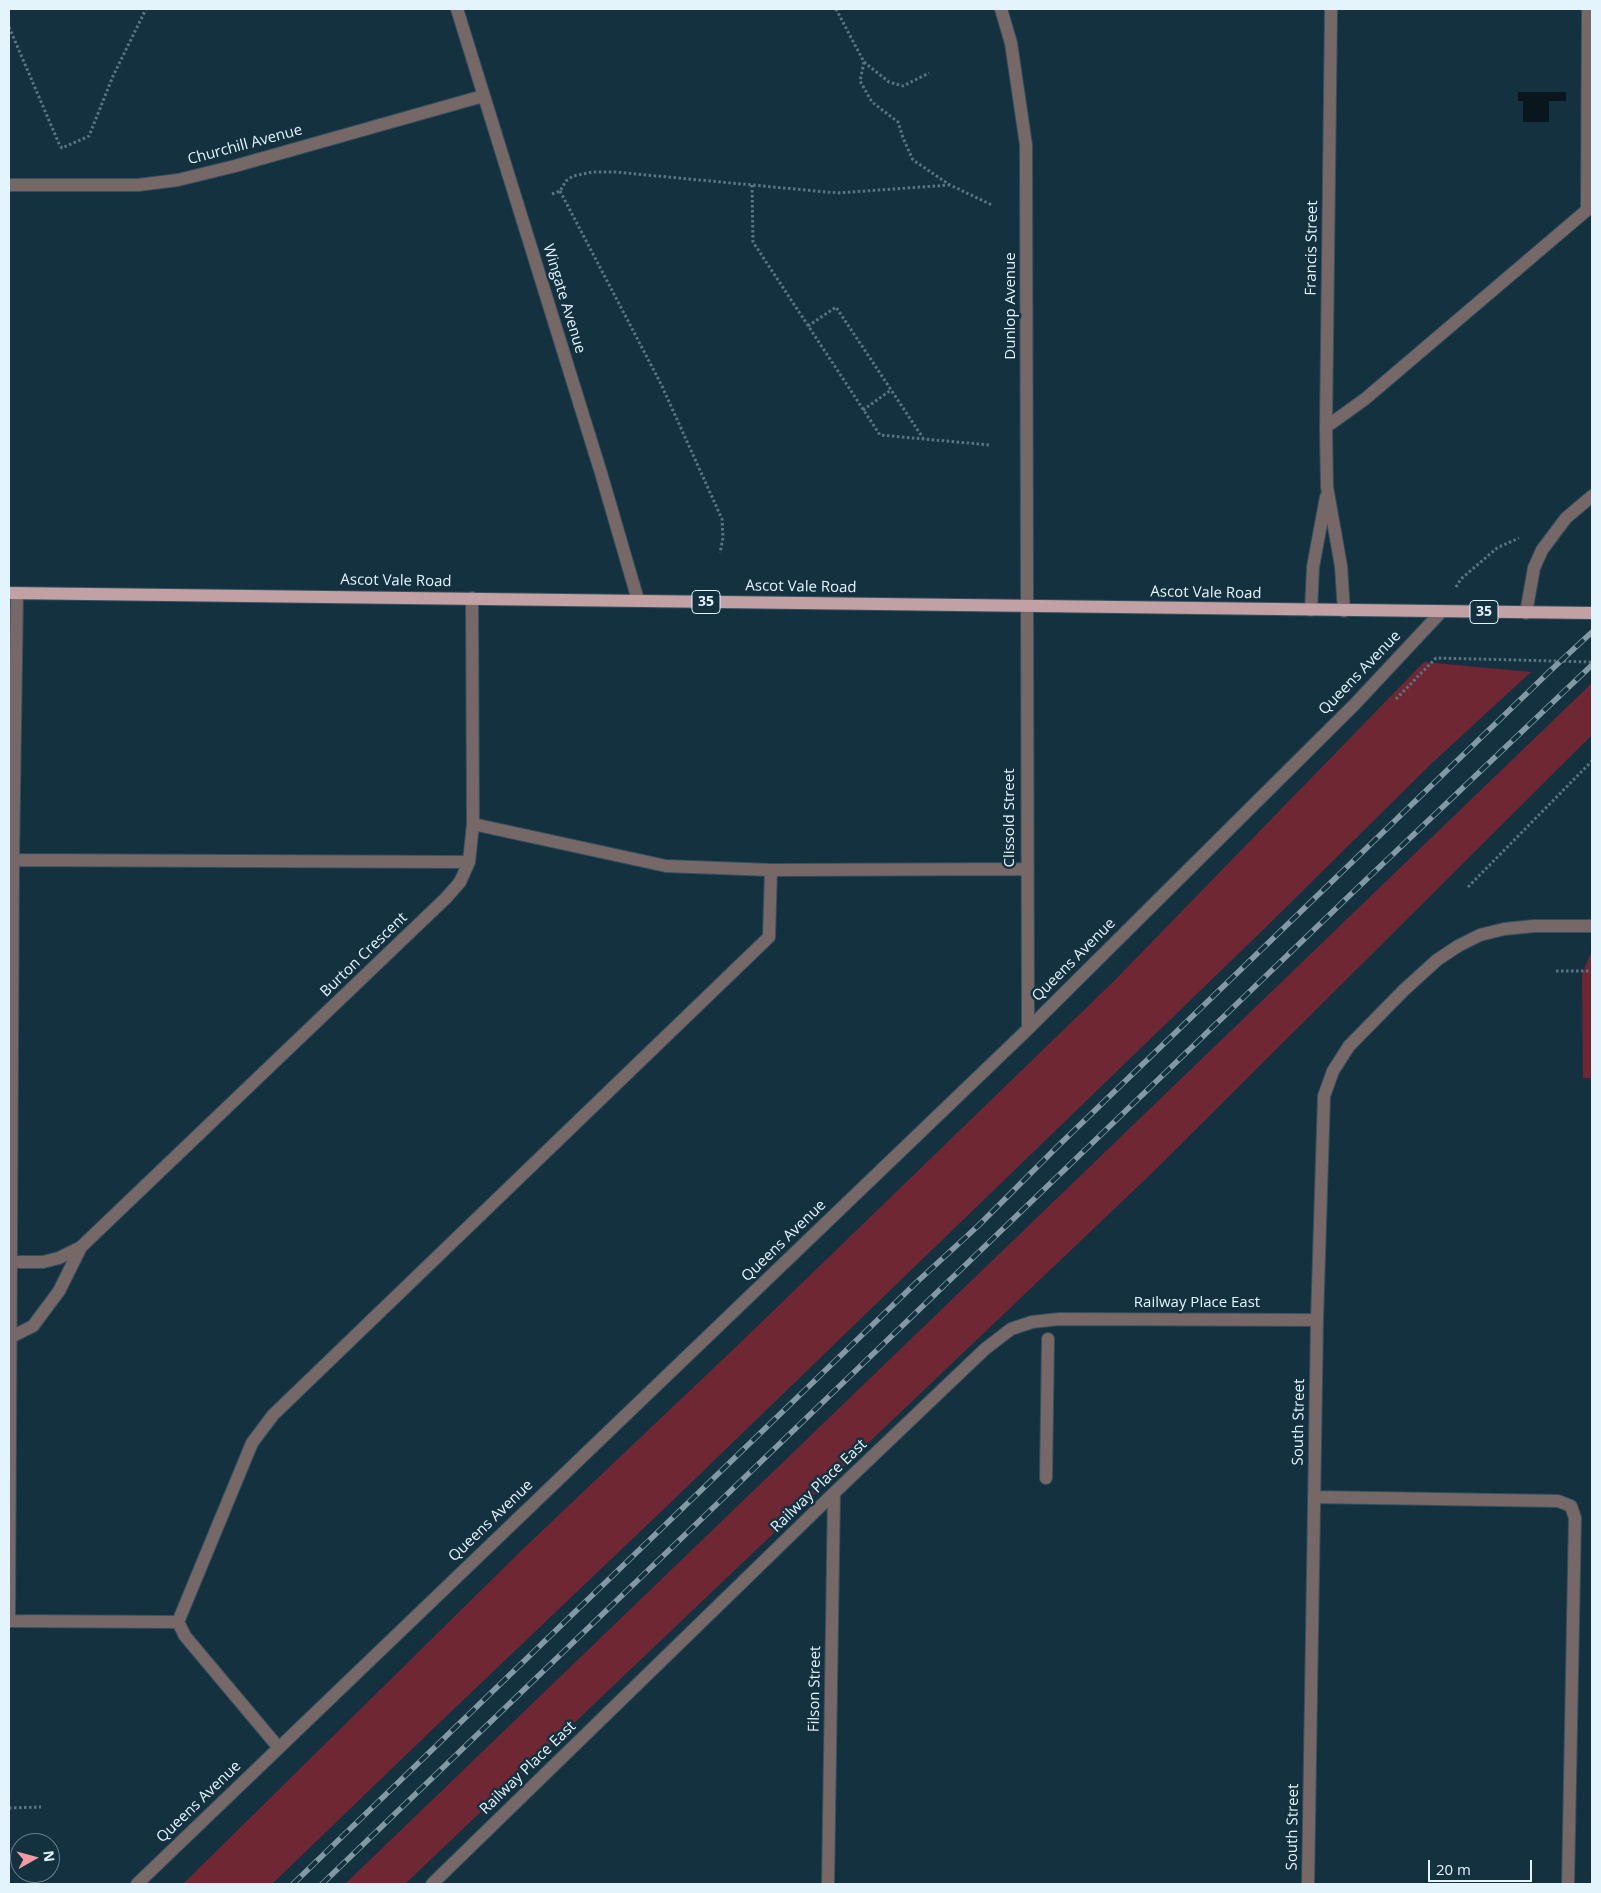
<!DOCTYPE html>
<style>
body{margin:0}
#map{position:relative;width:1601px;height:1893px;overflow:hidden;background:#143140;font-family:"Open Sans",sans-serif}
canvas{display:block}
.frame{position:absolute;inset:0;border:10px solid #e3f4fd;pointer-events:none}
.north{position:absolute;left:10px;top:1833px;width:50px;height:50px;box-sizing:border-box;background:#143140;border:1px solid #677f8c;border-radius:50%;rotate:83deg;font-size:14px;font-weight:700;line-height:20px;text-align:center;color:#e3f4fd}
.north::after{content:'';display:block;margin:auto;width:18px;height:22px;background:#f49aa2;clip-path:polygon(50% 0,100% 100%,50% 72%,0 100%)}
.scale{position:absolute;left:1428px;top:1860px;width:104px;height:22px;box-sizing:border-box;border:2px solid #e3f4fd;border-top:0;padding-left:6px;font-size:15px;line-height:18px;white-space:nowrap;color:#e3f4fd;-webkit-text-stroke:4px #143140;paint-order:stroke}
</style>
<div id="map">
<canvas width="1601" height="1893"></canvas>
<div class="frame"></div>
<div class="north">N</div>
<div class="scale">20 m</div>
</div>
<script>
const c = document.querySelector('canvas').getContext('2d');
c.lineJoin = 'round';
function paint(path, color) {
  c.fillStyle = color;
  c.fill(path, 'evenodd');
}
function toPath(rows) {
  const path = new Path2D();
  for (const r of rows) {
    path.moveTo(r[0], r[1]);
    for (let i = 2; i < r.length; i += 2) path.lineTo(r[i], r[i + 1]);
  }
  return path;
}
function strokePath(path, color, width, dash) {
  c.strokeStyle = color;
  c.lineWidth = width;
  c.lineCap = dash ? 'butt' : 'round';
  c.setLineDash(dash || []);
  c.stroke(path);
}
function write(font, color, halo, rows, align = 'center') {
  c.font = font + ' "Open Sans",sans-serif';
  c.lineWidth = 5;
  c.setLineDash([]);
  c.textBaseline = 'middle';
  c.strokeStyle = halo;
  c.fillStyle = color;
  for (const [text, x, y, turn = 0] of rows) {
    c.save();
    c.translate(x, y);
    c.rotate((+turn || 0) * Math.PI / 180);
    c.textAlign = isNaN(turn) ? turn : align;
    if (halo) c.strokeText(text, 0, 0);
    c.fillText(text, 0, 0);
    c.restore();
  }
}
paint(toPath([
 [1424,662,1531,672,1431,764,1263,930,667,1506,435,1727,272,1884,183,1884,524,1548,739,1344,1114,981],
 [1592,683,1592,735,1152,1173,405,1884,345,1884],
 [1592,950,1592,1078,1583,1078,1582,975]
]), '#6f2833');
paint(toPath([
 [1518,92,1566,92,1566,101,1549,101,1549,122,1523,122,1523,101,1518,101]
]), '#09161d');
const minor = toPath([
 [457,9,601,473,638,600],
 [1001,9,1011,43,1026,145,1028,1029],
 [1331,9,1326,427,1327,487,1341,566,1344,611],
 [9,185,138,185,178,180,235,166,483,96],
 [1326,427,1365,399,1587,210,1588,9],
 [1311,610,1313,567,1326,497],
 [1526,613,1534,568,1542,550,1566,518,1592,496],
 [473,824,666,866,771,870,1027,869],
 [9,860,469,862],
 [9,1262,43,1262,59,1258,81,1247],
 [9,1338,33,1326,59,1291,81,1247,446,898,460,882,469,862,473,824,472,598],
 [1046,1478,1048,1339],
 [1314,1497,1558,1501,1571,1506,1575,1518,1568,1884],
 [9,1616,13,860,17,593],
 [9,1621,178,1622],
 [279,1748,185,1636,178,1622,252,1443,273,1415,769,937,771,870],
 [137,1884,1028,1029,1355,704,1442,611],
 [432,1884,834,1493,985,1349,1011,1329,1032,1322,1059,1319,1317,1320],
 [828,1884,834,1493],
 [1308,1884,1317,1320,1324,1096,1333,1071,1349,1046,1404,990,1437,960,1458,946,1480,935,1504,929,1534,926,1592,926]
]);
const major = toPath([
 [9,593,1592,613]
]);
strokePath(minor, '#35505e', 14);
strokePath(major, '#35505e', 14);
strokePath(toPath([
 [836,9,864,62,889,82,903,86,929,73],
 [9,27,60,146,62,148,89,136,113,76,146,9],
 [864,62,860,81,872,102,898,122,903,138,913,160,950,185,992,205],
 [752,185,753,242,880,435,990,445],
 [560,191,661,384,722,519,723,538,720,553],
 [552,194,560,191,566,181,573,176,593,172,615,172,837,193,950,185],
 [808,326,836,307,923,438],
 [863,410,891,390],
 [1456,587,1461,579,1497,548,1519,538],
 [1396,699,1436,658,1592,662],
 [1468,887,1592,761],
 [1556,971,1592,971],
 [9,1808,41,1807]
]), '#5b7481', 3, [2.5, 2.5]);
strokePath(minor, '#776868', 12);
strokePath(major, '#c1a1a3', 12);
const rail = toPath([
 [293,1884,919,1280,979,1225,1058,1146,1550,671,1592,632],
 [322,1884,1349,896,1592,665]
]);
strokePath(rail, '#8399a5', 5.5);
strokePath(rail, '#143140', 4, [11]);
for (const [x, y, w] of [
 [706,602,28],
 [1484,612,28]
]) {
  const box = new Path2D();
  box.roundRect(x - w / 2, y - 11.5, w, 23, 4);
  c.fillStyle = '#143140';
  c.fill(box);
  strokePath(box, '#e3f4fd', 1);
}
write('bold 14px', '#e3f4fd', null, [
 ["35",706,602],
 ["35",1484,612]
]);
write('15px', '#e3f4fd', '#143140', [
 ["Churchill Avenue",245,145,-15],
 ["Francis Street",1312,248,-89],
 ["Wingate Avenue",564,299,73],
 ["Dunlop Avenue",1011,306,-90],
 ["Ascot Vale Road",396,581,1],
 ["Ascot Vale Road",801,587,1],
 ["Ascot Vale Road",1206,593,1],
 ["Queens Avenue",1360,673,-46],
 ["Clissold Street",1010,818,-90],
 ["Burton Crescent",364,955,-44],
 ["Queens Avenue",1074,960,-45],
 ["Queens Avenue",784,1241,-44],
 ["Railway Place East",1197,1303],
 ["South Street",1299,1422,-89],
 ["Railway Place East",819,1486,-44],
 ["Queens Avenue",491,1521,-44],
 ["Filson Street",815,1689,-89],
 ["Railway Place East",528,1768,-44],
 ["Queens Avenue",199,1802,-44],
 ["South Street",1293,1827,-89]
]);
</script>
